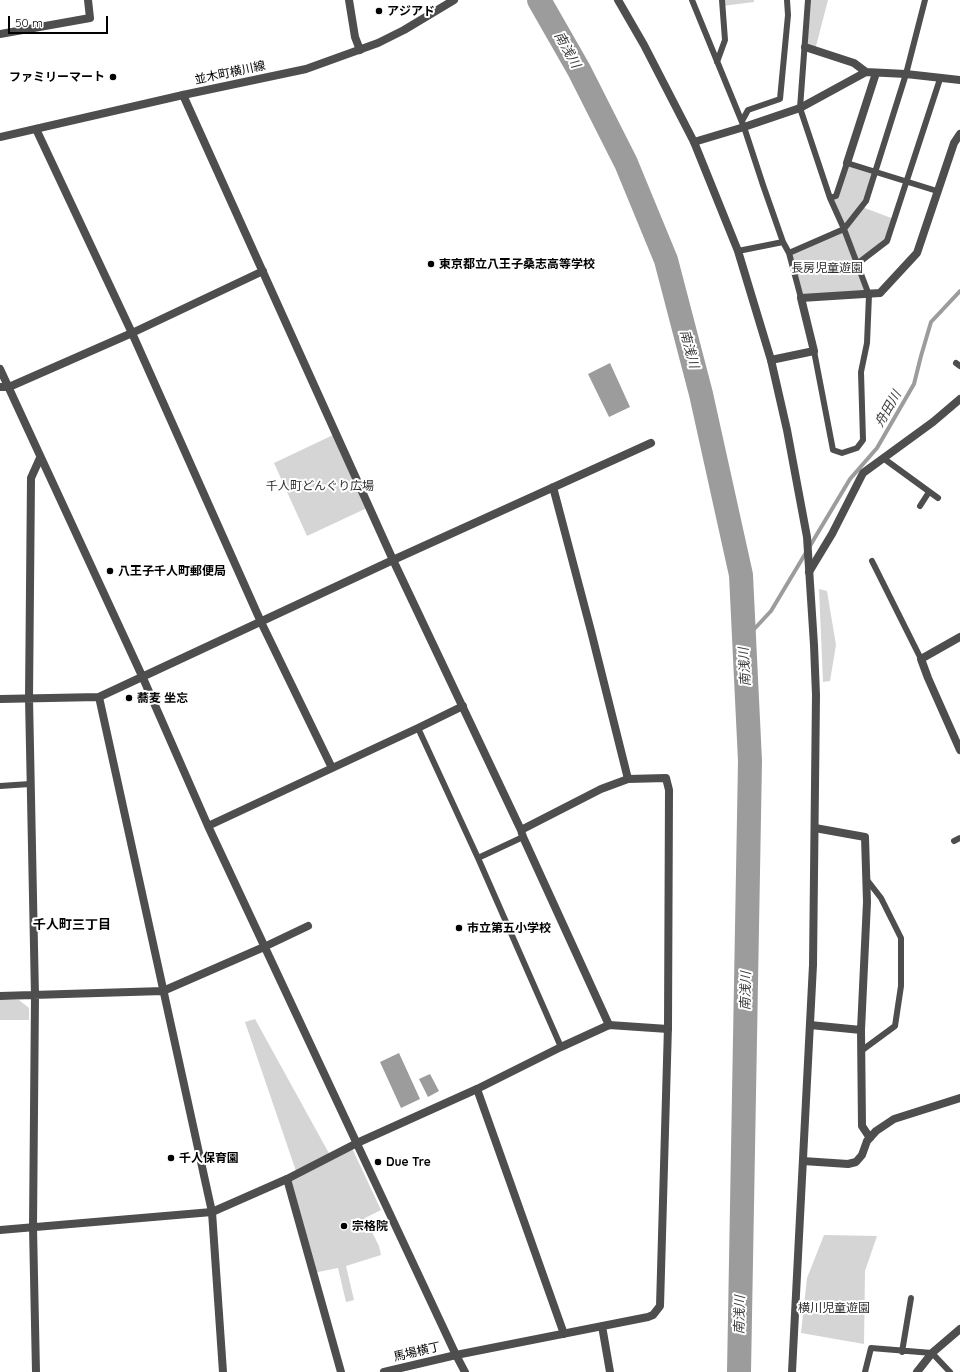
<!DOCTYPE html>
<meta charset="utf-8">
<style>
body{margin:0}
#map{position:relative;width:960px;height:1372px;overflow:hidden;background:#fff;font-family:Quicksand,sans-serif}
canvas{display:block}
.scale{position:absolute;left:8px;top:16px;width:100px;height:18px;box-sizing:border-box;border:2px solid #000;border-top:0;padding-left:5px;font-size:12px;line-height:14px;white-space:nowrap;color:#000;-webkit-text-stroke:3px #fff;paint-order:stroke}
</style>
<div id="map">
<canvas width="960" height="1372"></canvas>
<div class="scale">50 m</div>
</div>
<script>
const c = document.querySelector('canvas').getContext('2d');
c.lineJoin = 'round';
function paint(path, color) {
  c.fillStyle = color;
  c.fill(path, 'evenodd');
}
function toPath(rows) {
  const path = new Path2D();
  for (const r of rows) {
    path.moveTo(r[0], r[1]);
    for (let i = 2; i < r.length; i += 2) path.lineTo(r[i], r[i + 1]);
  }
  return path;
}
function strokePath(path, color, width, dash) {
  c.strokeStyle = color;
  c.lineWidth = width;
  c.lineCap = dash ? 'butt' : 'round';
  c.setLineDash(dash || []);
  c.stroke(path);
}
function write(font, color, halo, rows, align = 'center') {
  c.font = font + ' Quicksand,"Noto Sans JP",sans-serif';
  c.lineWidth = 4;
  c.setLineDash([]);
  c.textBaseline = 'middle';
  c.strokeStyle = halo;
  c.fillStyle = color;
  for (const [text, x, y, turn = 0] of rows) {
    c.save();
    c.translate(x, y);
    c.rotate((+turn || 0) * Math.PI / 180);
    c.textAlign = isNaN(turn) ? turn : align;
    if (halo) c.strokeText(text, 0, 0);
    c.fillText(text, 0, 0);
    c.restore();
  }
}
paint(toPath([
 [722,0,754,0,754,2,722,6],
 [808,0,828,0,815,50,805,47],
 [847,163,875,172,862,207,894,219,885,242,857,264,869,295,801,298,789,253,844,229,830,198,836,196],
 [333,435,367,508,307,536,274,463],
 [819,589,827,591,836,645,830,681,823,682],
 [0,1000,19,1000,29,1008,29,1020,0,1020],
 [255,1019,331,1157,351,1146,381,1210,365,1218,379,1246,381,1255,346,1266,354,1300,346,1302,338,1268,313,1273,287,1179,297,1174,245,1022],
 [824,1235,877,1236,865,1271,864,1344,801,1333,807,1278]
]), '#d5d5d5');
paint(toPath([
 [610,363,630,407,609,417,588,374],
 [399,1053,420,1099,401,1108,380,1062],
 [430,1074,439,1091,428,1097,419,1079]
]), '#9c9c9c');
strokePath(toPath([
 [744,640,771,611,850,479,877,448,914,384,921,356,931,322,960,291]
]), '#9c9c9c', 4);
strokePath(toPath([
 [539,0,579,70,626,163,666,260,701,394,741,575,750,761,739,1372]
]), '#9c9c9c', 24);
strokePath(toPath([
 [692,0,744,127,763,185,783,242,789,253,801,298],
 [717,62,725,40,722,0],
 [742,121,748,110,780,99,788,15,787,0],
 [830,198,836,196,847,163,937,191],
 [738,251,783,242],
 [789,253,844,229,830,198,800,108,808,0],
 [857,264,887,241,940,79],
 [814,351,833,450,842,453,857,448,863,440,861,372,867,343,869,295,844,229,866,201,906,74,925,0],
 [956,363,960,366],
 [883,458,938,498],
 [920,506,929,492],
 [872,561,921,659],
 [418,728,478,858,561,1047],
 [0,786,30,784],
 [954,841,960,838],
 [478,858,523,837],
 [861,1051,895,1026,901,986,901,938,881,898,867,880],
 [902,1352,911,1298],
 [865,1372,871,1348,932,1353,950,1372]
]), '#4e4e4e', 6);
strokePath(toPath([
 [0,1230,212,1212,287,1179,357,1143,477,1089,561,1047,609,1025,668,1029]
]), '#4e4e4e', 8);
strokePath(toPath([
 [349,0,355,37,360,50],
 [0,34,90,18,88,0],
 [805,47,854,63,866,72],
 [183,95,393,560,521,830,523,837,609,1025],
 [36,129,132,333,261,622,332,768],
 [694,142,744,127,800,108,866,72,906,74,960,80],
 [847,163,876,73],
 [771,360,814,351,801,298,880,293,917,253,954,143,960,134],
 [0,369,143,678,208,826,456,1355,465,1372],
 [0,387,9,387,132,333,263,271],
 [809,572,832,534,863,473,933,422,960,399],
 [960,637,921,659,928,678,960,750],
 [99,697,212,1212,223,1372],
 [0,699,99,697,393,560,651,443],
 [208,826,418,728,463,706],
 [815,828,865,837,867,902,861,1030,862,1126,870,1138],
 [521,830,601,789,628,779,591,631,553,487],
 [0,996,163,991,264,947,308,926],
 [810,1025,861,1030],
 [477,1089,564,1334],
 [803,1161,848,1164,856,1162,862,1155,867,1141,876,1131,894,1119,960,1098],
 [287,1179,341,1372],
 [602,1326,610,1372],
 [36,1372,33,1227,35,996,29,698,31,478,40,458],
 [384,1372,456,1355,648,1317,653,1315,660,1306,668,1026,669,790,666,778,628,779],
 [917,1372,932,1353,960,1329]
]), '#4e4e4e', 8);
strokePath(toPath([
 [618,0,644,45,694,142,738,251,771,360,787,430,807,537,814,645,816,695,813,965,792,1372],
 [0,137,183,95,306,69,378,43,404,30,454,0]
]), '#4e4e4e', 8);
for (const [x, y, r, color] of [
 [379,11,4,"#000"],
 [113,77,4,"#000"],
 [431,264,4,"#000"],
 [110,571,4,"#000"],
 [129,698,4,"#000"],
 [459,928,4,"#000"],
 [171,1158,4,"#000"],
 [378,1162,4,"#000"],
 [344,1226,4,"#000"]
]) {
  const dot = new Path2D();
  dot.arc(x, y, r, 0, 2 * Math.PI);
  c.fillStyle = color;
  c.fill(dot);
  strokePath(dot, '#fff', 1.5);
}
write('bold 12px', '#000', '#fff', [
 ["アジアド",387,11],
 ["ファミリーマート",105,77,"right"],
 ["東京都立八王子桑志高等学校",439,264],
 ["八王子千人町郵便局",118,571],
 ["蕎麦 坐忘",137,698],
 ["市立第五小学校",467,928],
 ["千人保育園",179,1158],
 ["Due Tre",386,1162],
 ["宗格院",352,1226]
], 'left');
write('12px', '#000', '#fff', [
 ["並木町横川線",230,73,-12],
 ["馬場横丁",417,1352,-13]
]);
write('12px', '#2c2c2c', '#fff', [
 ["長房児童遊園",827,268],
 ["千人町どんぐり広場",320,486],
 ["横川児童遊園",834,1308]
]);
write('italic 13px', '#3d3d3d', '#fff', [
 ["南浅川",567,50,61],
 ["南浅川",689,349,75],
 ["舟田川",888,409,-60],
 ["南浅川",745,667,-93],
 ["南浅川",746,991,-89],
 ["南浅川",740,1315,-89]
]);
write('bold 13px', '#000', '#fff', [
 ["千人町三丁目",72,925]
]);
</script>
